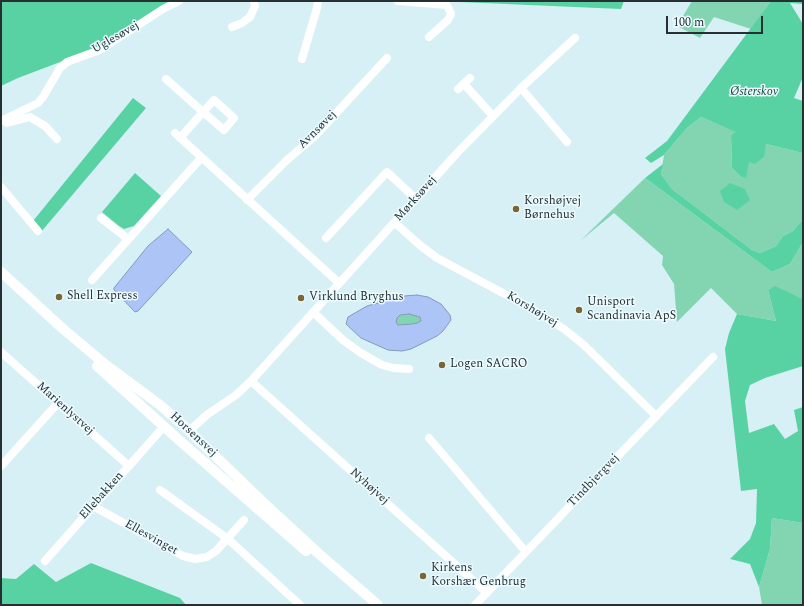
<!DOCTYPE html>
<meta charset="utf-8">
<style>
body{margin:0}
#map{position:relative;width:804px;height:606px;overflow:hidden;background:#d7f0f6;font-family:Spectral,serif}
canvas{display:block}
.frame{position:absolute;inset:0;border:2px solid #263032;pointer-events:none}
.scale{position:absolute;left:666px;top:16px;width:97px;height:18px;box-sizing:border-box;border:2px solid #263032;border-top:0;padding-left:5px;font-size:12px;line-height:14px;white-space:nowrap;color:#263032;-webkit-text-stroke:3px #ecfbff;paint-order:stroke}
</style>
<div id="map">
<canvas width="804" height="606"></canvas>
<div class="frame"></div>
<div class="scale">100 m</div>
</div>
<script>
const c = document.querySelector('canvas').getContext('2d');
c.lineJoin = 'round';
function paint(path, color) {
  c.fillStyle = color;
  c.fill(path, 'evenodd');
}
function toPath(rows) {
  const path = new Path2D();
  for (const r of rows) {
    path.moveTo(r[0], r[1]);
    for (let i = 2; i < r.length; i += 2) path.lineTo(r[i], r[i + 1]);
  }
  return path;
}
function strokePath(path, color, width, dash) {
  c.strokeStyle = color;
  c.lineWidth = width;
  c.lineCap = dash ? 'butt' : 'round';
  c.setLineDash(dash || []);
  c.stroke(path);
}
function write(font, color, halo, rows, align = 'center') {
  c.font = font + ' Spectral,serif';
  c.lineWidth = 3;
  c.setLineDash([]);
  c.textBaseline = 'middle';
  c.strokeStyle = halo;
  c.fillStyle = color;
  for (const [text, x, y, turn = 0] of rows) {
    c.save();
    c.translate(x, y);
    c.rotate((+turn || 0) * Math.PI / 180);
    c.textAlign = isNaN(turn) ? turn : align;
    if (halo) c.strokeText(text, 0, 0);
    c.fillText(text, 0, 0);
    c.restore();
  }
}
paint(toPath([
 [692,1,771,1,751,29,714,17,700,38,677,26],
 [701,117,737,132,731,135,732,168,740,176,749,162,766,144,803,153,803,219,793,231,783,236,776,246,760,253,752,250,672,189,661,174,664,155,687,128],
 [645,178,772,272,790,264,803,242,803,299,775,287,768,290,776,321,737,314,711,288,677,322,674,284,662,265,663,256,614,213,580,241],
 [409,314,420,317,421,321,417,323,412,324,398,325,396,322,397,318,400,315],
 [772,518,803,523,803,605,762,605,759,587,770,549]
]), '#83d5b1');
paint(toPath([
 [1,1,173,1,97,48,18,78,1,86],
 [437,1,624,1,621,9],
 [771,1,803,1,803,4,790,3,803,24,803,77,794,98,803,101,803,153,766,144,764,157,755,164,749,162,746,178,740,176,732,168,731,135,736,132,701,117,687,128,664,155,651,163,645,158,667,141],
 [133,98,146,108,41,232,33,221],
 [663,164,661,174,672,189,752,250,760,253,776,246,783,236,793,231,803,219,803,242,790,264,772,272,645,178],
 [135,173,161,196,134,226,124,229,119,226,102,212],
 [730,183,745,189,750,200,737,210,724,202,720,191],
 [775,286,803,299,803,366,765,378,750,385,745,401,749,433,774,424,785,439,798,431,794,410,803,407,803,523,772,518,770,549,759,587,750,564,730,559,750,539,756,523,757,489,741,491,725,349,729,333,737,314,776,321,768,290],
 [91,563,180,598,186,605,1,605,1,578,16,579,34,564,56,582]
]), '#59d2a3');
const water = toPath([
 [168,229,192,252,138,311,135,312,114,290,114,288,148,246,168,229],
 [417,295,428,297,441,304,450,315,451,320,443,331,437,336,411,349,402,351,388,350,361,338,346,324,348,317,367,306,404,296,417,295],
 [409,314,420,317,421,321,417,323,412,324,398,325,396,322,397,318,400,315,409,314]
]);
paint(water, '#adc4f7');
strokePath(water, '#8498bc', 1);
strokePath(toPath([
 [398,1,447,5,451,14,448,20,429,37],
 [232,27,242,23,250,17,255,6,254,1],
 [302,59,317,8,318,1],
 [166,79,203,112,224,130,234,118,214,100,203,112,180,138],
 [464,84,493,116],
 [521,88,567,142],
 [458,89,470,78],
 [3,120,7,123,30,117,45,126,57,139],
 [1,121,38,103,43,97,60,68,67,62,100,50,163,9,179,1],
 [175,133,339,283],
 [1,187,38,231],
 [247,200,287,160,315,136,387,58],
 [101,218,128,239],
 [395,223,421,246,437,258,531,308,564,329,584,345,656,416],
 [326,238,387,172,416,199],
 [92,280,201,158],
 [313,312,344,341,361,353,382,365,393,368,409,369],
 [1,352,129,466],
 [251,381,487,593],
 [189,431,208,414,236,395,251,381,458,152,521,88,575,38],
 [429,438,526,552],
 [1,466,58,403],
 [160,490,228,539,300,605],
 [93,506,183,556,195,559,207,557,216,551,244,520],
 [45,561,159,432],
 [475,605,713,357]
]), '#fff', 8);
strokePath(toPath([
 [1,272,62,328,106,365,160,405,184,426,264,503,318,553,378,605],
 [97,366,179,440,306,551]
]), '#fff', 10);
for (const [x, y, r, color] of [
 [516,209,4,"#796635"],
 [59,297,4,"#796635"],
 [301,298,4,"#796635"],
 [579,310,4,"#796635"],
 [442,365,4,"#796635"],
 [423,576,4,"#796635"]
]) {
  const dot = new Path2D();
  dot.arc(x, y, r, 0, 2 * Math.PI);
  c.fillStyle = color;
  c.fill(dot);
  strokePath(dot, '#ecfbff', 1.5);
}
write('12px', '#263032', '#ecfbff', [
 ["Uglesøvej",116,38,-30],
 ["Avnsøvej",318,130,-45],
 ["Mørksøvej",416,199,-48],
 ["Korshøjvej",532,310,31],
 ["Marienlystvej",65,409,42],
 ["Horsensvej",193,435,43],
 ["Tindbjergvej",594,481,-46],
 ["Nyhøjvej",369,487,42],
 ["Ellebakken",102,496,-48],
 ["Ellesvinget",151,538,29]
]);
write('italic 12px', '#0f4330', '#ecfbff', [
 ["Østerskov",754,93]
]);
write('12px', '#263032', '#ecfbff', [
 ["Korshøjvej",524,202],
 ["Børnehus",524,216],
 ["Shell Express",67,297],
 ["Virklund Bryghus",309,298],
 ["Unisport",587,303],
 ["Scandinavia ApS",587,317],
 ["Logen SACRO",450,365],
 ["Kirkens",431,569],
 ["Korshær Genbrug",431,583]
], 'left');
</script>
